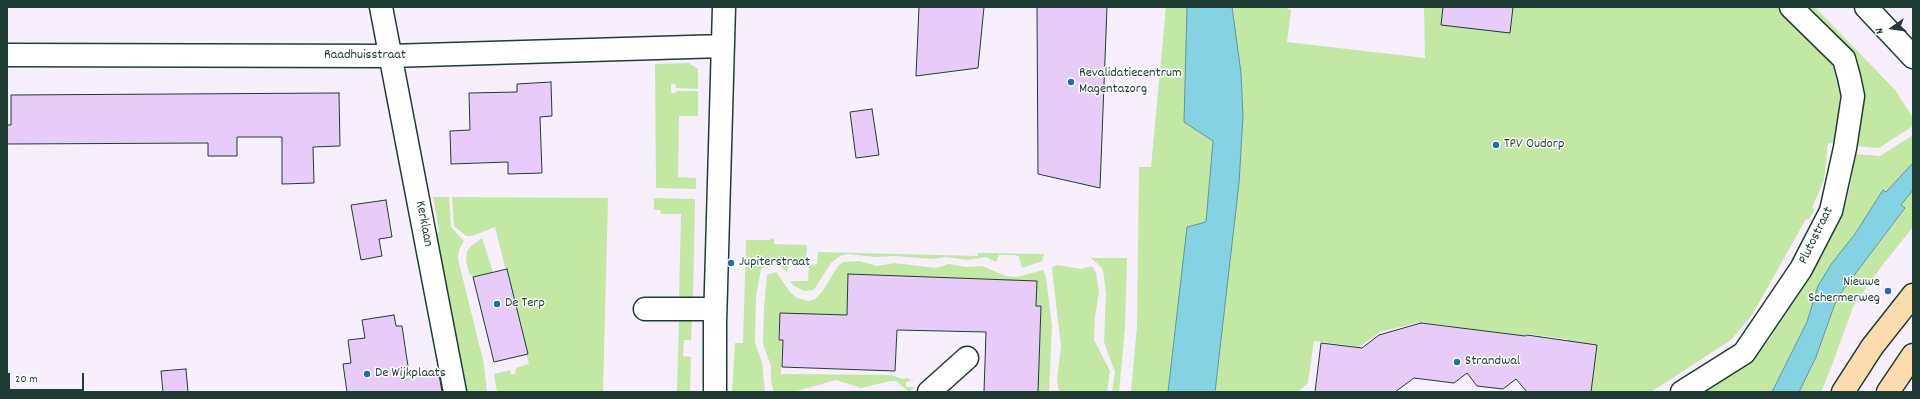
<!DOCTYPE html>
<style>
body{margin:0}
#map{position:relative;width:1920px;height:399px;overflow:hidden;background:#f8effd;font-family:Dekko,sans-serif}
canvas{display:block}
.frame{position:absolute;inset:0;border:8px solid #1f3d34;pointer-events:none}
.north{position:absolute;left:1872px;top:8px;width:40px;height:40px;-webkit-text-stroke:3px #fff;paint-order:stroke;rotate:257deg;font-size:11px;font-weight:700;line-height:16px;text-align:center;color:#1f3d34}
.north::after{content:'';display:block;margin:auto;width:14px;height:18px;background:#1f3d34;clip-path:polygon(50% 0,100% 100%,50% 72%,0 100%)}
.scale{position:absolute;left:8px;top:373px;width:76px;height:18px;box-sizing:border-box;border:2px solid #1f3d34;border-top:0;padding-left:5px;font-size:12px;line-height:14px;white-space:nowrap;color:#1f3d34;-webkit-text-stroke:3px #fff;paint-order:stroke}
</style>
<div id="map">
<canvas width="1920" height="399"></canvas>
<div class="frame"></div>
<div class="north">N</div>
<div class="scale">20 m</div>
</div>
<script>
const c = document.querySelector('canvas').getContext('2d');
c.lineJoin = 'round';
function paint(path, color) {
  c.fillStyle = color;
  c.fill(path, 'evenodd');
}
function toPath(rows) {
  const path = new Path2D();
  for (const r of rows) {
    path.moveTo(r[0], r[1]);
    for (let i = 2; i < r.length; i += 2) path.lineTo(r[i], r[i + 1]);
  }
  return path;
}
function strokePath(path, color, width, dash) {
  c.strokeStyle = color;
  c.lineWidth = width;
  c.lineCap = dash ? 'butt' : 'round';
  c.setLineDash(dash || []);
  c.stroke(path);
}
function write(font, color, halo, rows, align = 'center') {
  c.font = font + ' Dekko,sans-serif';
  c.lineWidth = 3;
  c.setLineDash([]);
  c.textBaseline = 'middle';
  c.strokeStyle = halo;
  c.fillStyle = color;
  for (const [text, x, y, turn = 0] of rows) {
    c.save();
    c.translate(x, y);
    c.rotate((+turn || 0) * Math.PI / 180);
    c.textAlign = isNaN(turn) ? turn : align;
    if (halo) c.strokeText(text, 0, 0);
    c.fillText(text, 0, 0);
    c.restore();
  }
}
paint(toPath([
 [1166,7,1187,7,1184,122,1213,141,1206,222,1181,281,1168,392,1131,392,1137,327,1139,167,1151,167],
 [1232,7,1285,7,1291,11,1287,42,1425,58,1424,7,1777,7,1830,61,1841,84,1836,144,1828,143,1824,180,1812,208,1815,209,1809,220,1806,219,1752,315,1731,340,1651,392,1591,392,1597,345,1569,342,1567,339,1527,334,1524,336,1421,322,1380,332,1359,347,1314,341,1308,383,1298,392,1215,392,1239,183,1243,117,1241,73],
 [1804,7,1815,7,1896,91,1913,118,1913,126,1879,148,1855,146,1860,103],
 [689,63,698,69,698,89,676,88,675,84,671,84,671,93,675,93,676,91,698,91,698,116,679,116,678,177,696,178,696,189,656,188,655,64],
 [1913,135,1913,163,1886,193,1883,191,1855,234,1832,263,1818,286,1807,322,1772,392,1703,392,1745,365,1771,337,1839,217,1847,199,1851,182,1855,154,1880,156],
 [1913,190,1913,227,1881,267,1853,307,1831,368,1821,392,1799,392,1816,357,1837,298,1905,209,1901,205],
 [433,197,449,197,451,227,464,241,459,250,458,259,484,364,487,392,463,392,435,236,439,231],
 [452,197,608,198,603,392,497,392,494,374,510,370,511,374,515,374,516,368,529,364,495,227,472,236,466,236,454,226],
 [654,198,695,199,693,301,679,300,681,214,661,214,660,210,654,210],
 [482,238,493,272,473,277,469,273,466,260,467,251,471,246],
 [771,238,774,239,774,244,807,245,806,260,790,260,787,272,776,263,767,264,761,269,756,297,755,343,762,362,765,392,732,392,735,343,743,343,746,240,770,240],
 [818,252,978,256,978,253,1044,254,1042,261,1022,268,1019,257,1016,255,999,255,996,262,986,257,967,260,946,257,933,259,894,256,875,257,848,254,840,256,831,263,815,288,812,290,804,291,794,286,790,281,808,281,809,265,817,264],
 [1091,258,1127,258,1125,328,1119,392,1112,392,1115,372,1104,342,1106,295,1104,276,1102,268],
 [859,261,877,266,894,263,936,268,949,264,966,267,982,266,1006,276,1017,277,1043,270,1046,277,1052,326,1049,392,1038,392,1041,307,1036,306,1036,281,849,274,847,302,850,302,849,315,780,314,778,340,782,341,781,374,891,375,903,379,908,378,911,381,906,382,906,387,915,387,909,392,896,381,890,381,861,388,836,380,793,392,774,392,771,381,771,366,763,344,764,309,767,275,776,272,790,292,797,298,809,301,815,299,822,292,838,266,844,262],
 [1058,265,1081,269,1092,266,1096,273,1099,291,1095,317,1094,340,1110,371,1107,392,1059,392,1057,380,1061,346,1052,269,1052,267],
 [679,319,692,319,691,340,684,340,683,356,691,357,690,392,677,392]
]), '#c2e8a3');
const water = toPath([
 [1187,7,1232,7,1241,73,1243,117,1239,183,1215,392,1168,392,1187,227,1206,222,1213,141,1184,122,1187,7],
 [1913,163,1913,190,1901,205,1905,208,1837,298,1816,357,1799,392,1772,392,1807,322,1818,286,1832,263,1855,234,1883,190,1886,192,1913,163]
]);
paint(water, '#84d2e2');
strokePath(water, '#5c969c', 1);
const building = toPath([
 [919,7,984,7,978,68,916,76,919,7],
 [1037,7,1107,7,1100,188,1038,174,1037,7],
 [1443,7,1513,7,1510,33,1441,25,1443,7],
 [551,82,552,116,540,117,542,173,508,174,508,162,451,164,450,131,470,130,469,93,517,92,517,84,551,82],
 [339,93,340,146,313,147,314,183,282,184,282,137,237,137,237,156,208,156,208,143,7,144,7,125,11,125,11,95,339,93],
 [872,109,879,155,856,158,850,112,872,109],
 [386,200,392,237,379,239,382,256,361,260,351,205,386,200],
 [507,269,528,354,494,362,473,277,507,269],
 [848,274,1037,281,1036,306,1041,306,1038,392,984,392,986,332,897,330,895,371,782,367,783,340,779,340,780,313,847,315,848,274],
 [394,315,396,326,402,326,409,373,438,369,442,392,347,392,343,364,351,363,348,340,365,338,362,320,394,315],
 [1421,323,1525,336,1527,335,1597,345,1591,392,1527,392,1516,379,1503,389,1477,386,1467,373,1454,383,1414,378,1395,392,1315,392,1321,343,1362,348,1379,335,1421,323],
 [186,369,188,392,163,392,161,371,186,369]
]);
paint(building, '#e7cbf9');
strokePath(building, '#1f3d34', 1);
const minor = toPath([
 [381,7,455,392],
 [1866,7,1913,57],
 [7,55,390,56,723,46],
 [645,309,715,309],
 [715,392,715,323,724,7],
 [929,392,967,358],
 [1682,392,1744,353,1801,269,1831,211,1845,148,1853,96,1849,77,1844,59,1791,7]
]);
const major = toPath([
 [1843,392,1872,347,1913,295],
 [1888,392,1913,355]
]);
strokePath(minor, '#1f3d34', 25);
strokePath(major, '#1f3d34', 25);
strokePath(minor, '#fff', 22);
strokePath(major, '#fcdcac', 22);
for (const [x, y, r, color] of [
 [1071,82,4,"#1f6fb2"],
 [1496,145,4,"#1f6fb2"],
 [731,263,4,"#1f6fb2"],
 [1888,291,4,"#1f6fb2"],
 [497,304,4,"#1f6fb2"],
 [1457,362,4,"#1f6fb2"],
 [367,374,4,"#1f6fb2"]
]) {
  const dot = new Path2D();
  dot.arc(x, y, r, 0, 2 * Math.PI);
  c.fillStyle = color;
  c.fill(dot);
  strokePath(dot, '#fff', 1.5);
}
write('14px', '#1f3d34', '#fff', [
 ["Raadhuisstraat",365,56],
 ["Kerklaan",423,224,79],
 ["Plutostraat",1817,236,-64]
]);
write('14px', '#1f3d34', '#fff', [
 ["Revalidatiecentrum",1079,74],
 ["Magentazorg",1079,90],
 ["TPV Oudorp",1504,145],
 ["Jupiterstraat",739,263],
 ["Nieuwe",1880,283,"right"],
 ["Schermerweg",1880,299,"right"],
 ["De Terp",505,304],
 ["Strandwal",1465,362],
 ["De Wijkplaats",375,374]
], 'left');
</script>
